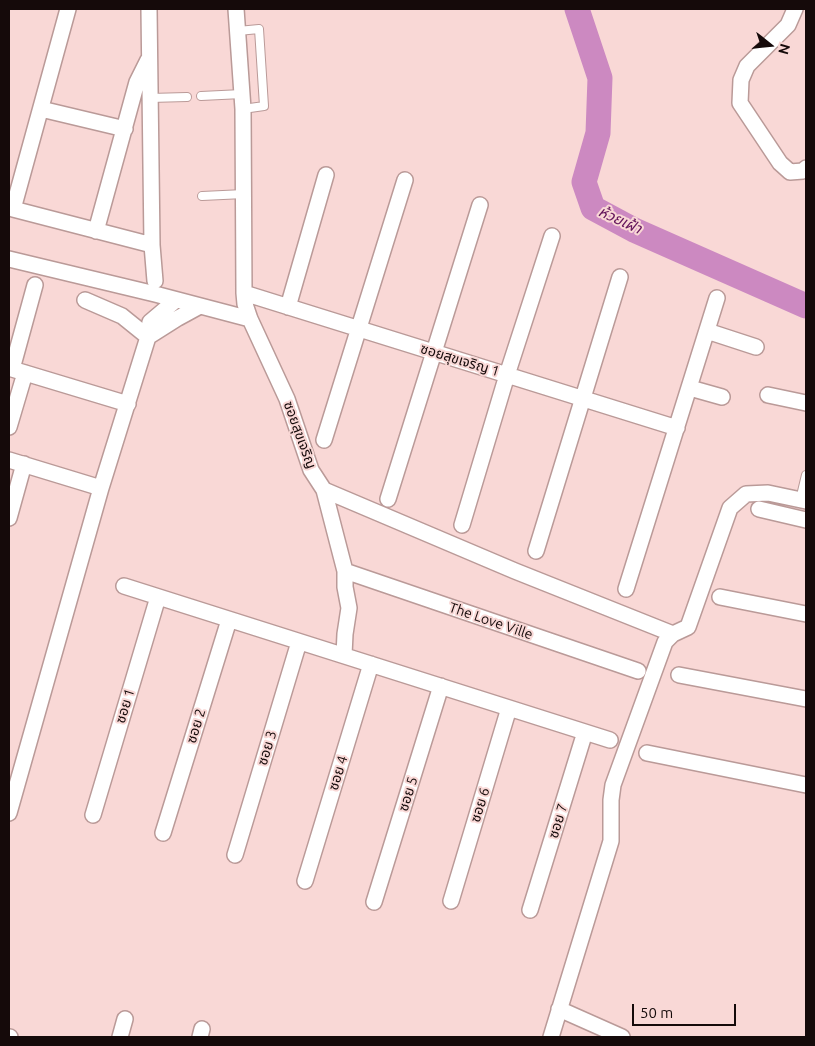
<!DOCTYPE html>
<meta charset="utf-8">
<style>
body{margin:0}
#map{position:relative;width:815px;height:1046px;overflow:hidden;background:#f9d8d6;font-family:Ubuntu,sans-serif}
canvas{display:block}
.frame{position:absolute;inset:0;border:10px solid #150a0a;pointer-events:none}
.north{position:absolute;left:745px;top:20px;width:50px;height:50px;-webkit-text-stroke:4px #f9d8d6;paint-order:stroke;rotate:106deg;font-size:14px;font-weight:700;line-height:20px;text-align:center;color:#150a0a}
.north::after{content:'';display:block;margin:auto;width:18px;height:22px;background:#150a0a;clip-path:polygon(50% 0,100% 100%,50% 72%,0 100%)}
.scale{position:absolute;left:632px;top:1004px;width:104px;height:22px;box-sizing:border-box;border:2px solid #150a0a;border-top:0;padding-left:6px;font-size:15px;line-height:18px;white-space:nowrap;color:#150a0a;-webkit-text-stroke:4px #f9d8d6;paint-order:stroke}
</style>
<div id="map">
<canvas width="815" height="1046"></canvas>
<div class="frame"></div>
<div class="north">N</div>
<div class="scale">50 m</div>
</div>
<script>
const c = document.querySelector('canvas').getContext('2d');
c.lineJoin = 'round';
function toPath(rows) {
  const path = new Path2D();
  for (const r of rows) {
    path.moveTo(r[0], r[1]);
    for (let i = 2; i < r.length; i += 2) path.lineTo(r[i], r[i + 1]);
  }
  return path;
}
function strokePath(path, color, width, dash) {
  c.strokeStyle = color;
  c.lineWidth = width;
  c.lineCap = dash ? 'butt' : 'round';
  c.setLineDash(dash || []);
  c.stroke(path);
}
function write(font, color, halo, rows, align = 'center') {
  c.font = font + ' Ubuntu,"Noto Sans Thai",sans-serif';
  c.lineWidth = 4;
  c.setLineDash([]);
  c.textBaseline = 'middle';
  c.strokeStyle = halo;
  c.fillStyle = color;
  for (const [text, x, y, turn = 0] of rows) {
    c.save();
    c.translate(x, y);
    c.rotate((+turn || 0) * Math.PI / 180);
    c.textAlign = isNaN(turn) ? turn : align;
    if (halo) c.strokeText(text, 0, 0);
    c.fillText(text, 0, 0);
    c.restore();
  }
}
strokePath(toPath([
 [577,9,600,78,598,133,584,182,593,208,634,230,806,306]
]), '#cc89c1', 25);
const lane = toPath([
 [238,31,259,29,264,106,243,109],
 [201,96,242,94],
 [150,98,187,97],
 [202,196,244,194],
 [800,500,806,475]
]);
const street = toPath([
 [68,9,13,209,152,245],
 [149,9,152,245,155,281],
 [236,9,243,109,244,293,245,304,250,319,287,399,311,470,324,490,515,571,673,634],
 [795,9,788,25,747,66,741,80,740,103,780,163,790,172,803,171,806,168],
 [41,109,125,129],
 [96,231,137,82,148,60],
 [9,259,155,294,250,319],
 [35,285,12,369,128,404],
 [244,293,677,428],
 [288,307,326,175],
 [707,331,756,347],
 [148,337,178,318,200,306],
 [148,337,150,322,176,300],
 [690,388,722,397],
 [768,395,806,403],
 [9,427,25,373],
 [324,440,405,180],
 [9,460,101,488],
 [324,490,345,571,345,587,349,608,345,634,344,655],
 [388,499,480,205],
 [759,509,806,520],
 [9,518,24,464],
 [462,525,507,375,552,236],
 [536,551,620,277],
 [345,571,638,671],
 [124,586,610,740],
 [626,589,717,298],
 [720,597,806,614],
 [679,675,806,699],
 [647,753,806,785],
 [9,813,101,488,148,337,122,316,85,300],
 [93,815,158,597],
 [163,833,229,620],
 [235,855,299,642],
 [305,881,371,664],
 [451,901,509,708],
 [374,902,441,686],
 [530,910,585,732],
 [559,1009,622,1037],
 [9,1037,10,1037],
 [120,1037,125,1019],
 [200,1037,202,1029],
 [551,1037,611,841,611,800,613,785,665,642,673,634,688,627,730,508,746,494,768,493,806,501]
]);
strokePath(lane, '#ba9a98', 10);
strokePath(street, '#ba9a98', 18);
strokePath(lane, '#fff', 8);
strokePath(street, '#fff', 15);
write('14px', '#150a0a', '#f9d8d6', [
 ["ซอยสุขเจริญ 1",460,360,17],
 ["ซอยสุขเจริญ",300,435,70],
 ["The Love Ville",491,621,19],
 ["ซอย 1",125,706,-73],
 ["ซอย 2",196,726,-73],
 ["ซอย 3",267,748,-73],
 ["ซอย 4",338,773,-73],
 ["ซอย 5",408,794,-73],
 ["ซอย 6",480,805,-73],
 ["ซอย 7",558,821,-73]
]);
write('italic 15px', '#63145b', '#f9d8d6', [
 ["ห้วยเฝ้า",620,220,25]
]);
</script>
